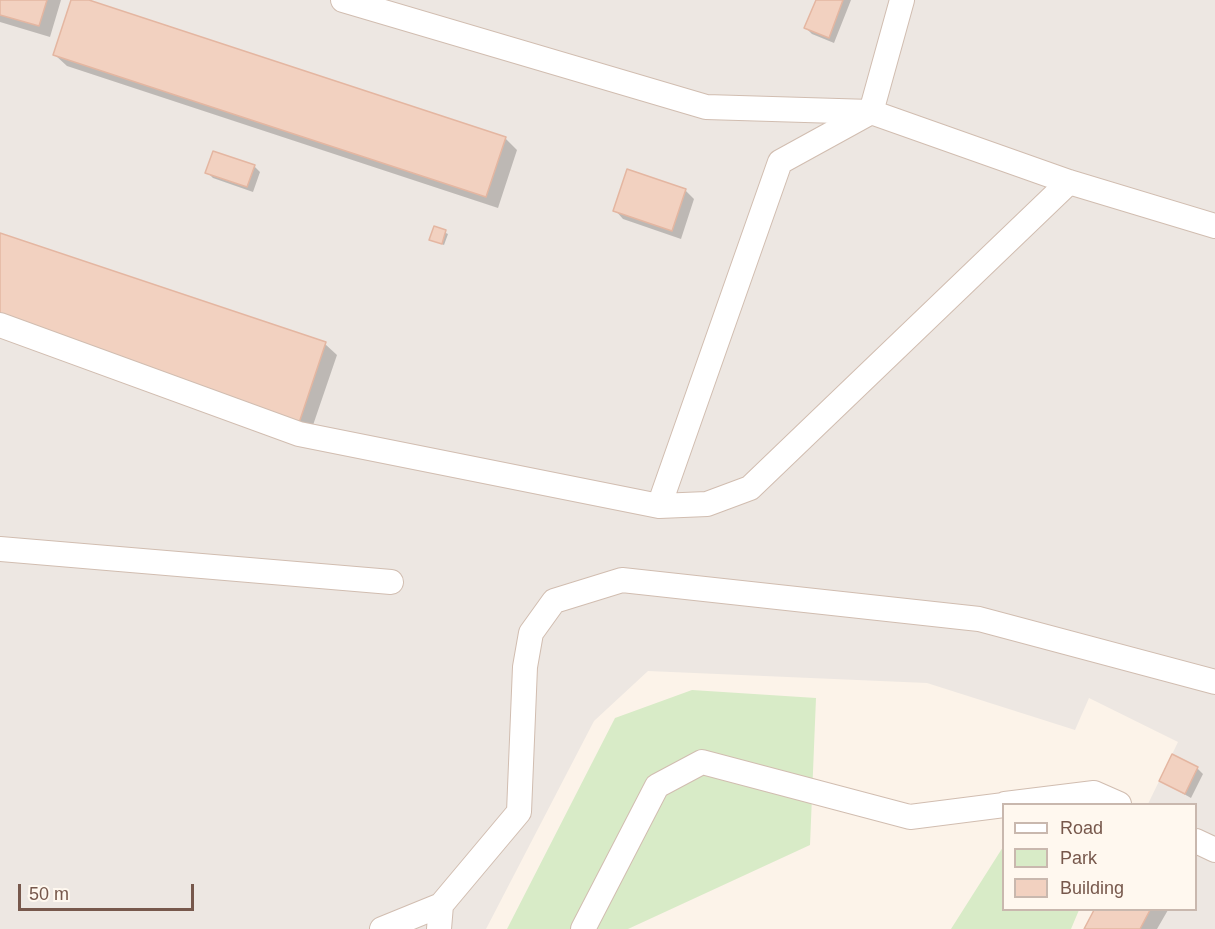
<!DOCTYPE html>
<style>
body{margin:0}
#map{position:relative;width:1215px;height:929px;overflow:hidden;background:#fcf3e9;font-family:Helvetica,sans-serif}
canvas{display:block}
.legend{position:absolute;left:1002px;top:803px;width:195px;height:108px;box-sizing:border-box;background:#fff8ef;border:2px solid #c9b8ae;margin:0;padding:8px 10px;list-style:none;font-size:18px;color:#77584c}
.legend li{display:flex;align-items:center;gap:12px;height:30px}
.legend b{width:30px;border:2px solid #c9b8ae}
.scale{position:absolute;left:18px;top:884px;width:176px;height:27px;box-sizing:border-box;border:3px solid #77584c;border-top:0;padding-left:8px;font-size:18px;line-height:21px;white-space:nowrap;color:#77584c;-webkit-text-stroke:4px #fff8ef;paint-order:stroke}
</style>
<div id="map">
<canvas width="1215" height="929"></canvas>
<ul class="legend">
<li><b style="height:8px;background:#fff"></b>Road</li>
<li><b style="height:16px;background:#d8ebc7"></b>Park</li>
<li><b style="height:16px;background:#f2d1c0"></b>Building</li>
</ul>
<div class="scale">50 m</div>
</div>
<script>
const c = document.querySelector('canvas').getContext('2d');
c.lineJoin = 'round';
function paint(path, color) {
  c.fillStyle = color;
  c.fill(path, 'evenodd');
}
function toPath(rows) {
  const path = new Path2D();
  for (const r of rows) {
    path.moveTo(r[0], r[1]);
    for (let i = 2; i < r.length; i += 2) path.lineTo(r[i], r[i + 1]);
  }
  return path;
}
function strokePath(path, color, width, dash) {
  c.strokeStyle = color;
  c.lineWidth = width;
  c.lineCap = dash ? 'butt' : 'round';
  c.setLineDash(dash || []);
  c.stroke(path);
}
paint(toPath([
 [0,0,1215,0,1215,929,1084,929,1094,910,1196,910,1196,804,1148,804,1178,742,1089,698,1075,730,927,683,648,671,594,721,486,929,0,929]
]), '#ede7e2');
paint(toPath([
 [692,690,816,698,810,845,628,929,507,929,615,718],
 [1003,847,1004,910,1079,910,1071,929,951,929]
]), '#d8ebc7');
paint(toPath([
 [0,0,61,0,50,37,0,22],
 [73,0,84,0,505,138,517,150,498,208,67,66,55,55],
 [817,0,851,0,834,43,812,34,806,28],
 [254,166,260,172,253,192,213,178,207,172],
 [685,190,694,199,681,239,623,219,615,210],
 [435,228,448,234,444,245,431,239],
 [0,234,325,344,337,355,310,434],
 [1197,768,1203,774,1191,798,1161,781],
 [1095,910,1168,910,1157,929,1085,929]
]), '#0003');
const building = toPath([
 [0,0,47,0,39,26,0,15,0,0],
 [71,0,89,0,506,137,486,197,53,55,71,0],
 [816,0,843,0,829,38,804,28,816,0],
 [213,151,255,165,247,187,205,173,213,151],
 [627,169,686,189,672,231,613,211,627,169],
 [434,226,446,230,442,244,429,240,434,226],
 [0,233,326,342,299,423,0,323,0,233],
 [1172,754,1198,767,1185,794,1159,781,1172,754],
 [1094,910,1150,910,1140,929,1084,929,1094,910]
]);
paint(building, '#f2d1c0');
strokePath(building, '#e4b6a1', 1.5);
const minor = toPath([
 [343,0,706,107,871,112,902,0],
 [0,325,299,434,659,506,707,504,750,488,1069,182],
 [659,506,780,162,871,112,1069,182,1215,226],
 [0,549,391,582],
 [1005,804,1094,793,1119,804],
 [1196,841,1215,850],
 [382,929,441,905],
 [439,929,441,905,519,812,525,667,531,633,554,601,622,580,979,619,1215,682],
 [583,929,657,786,702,762,910,817,1004,805]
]);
strokePath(minor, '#d1bdb0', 26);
strokePath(minor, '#fff', 24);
</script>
